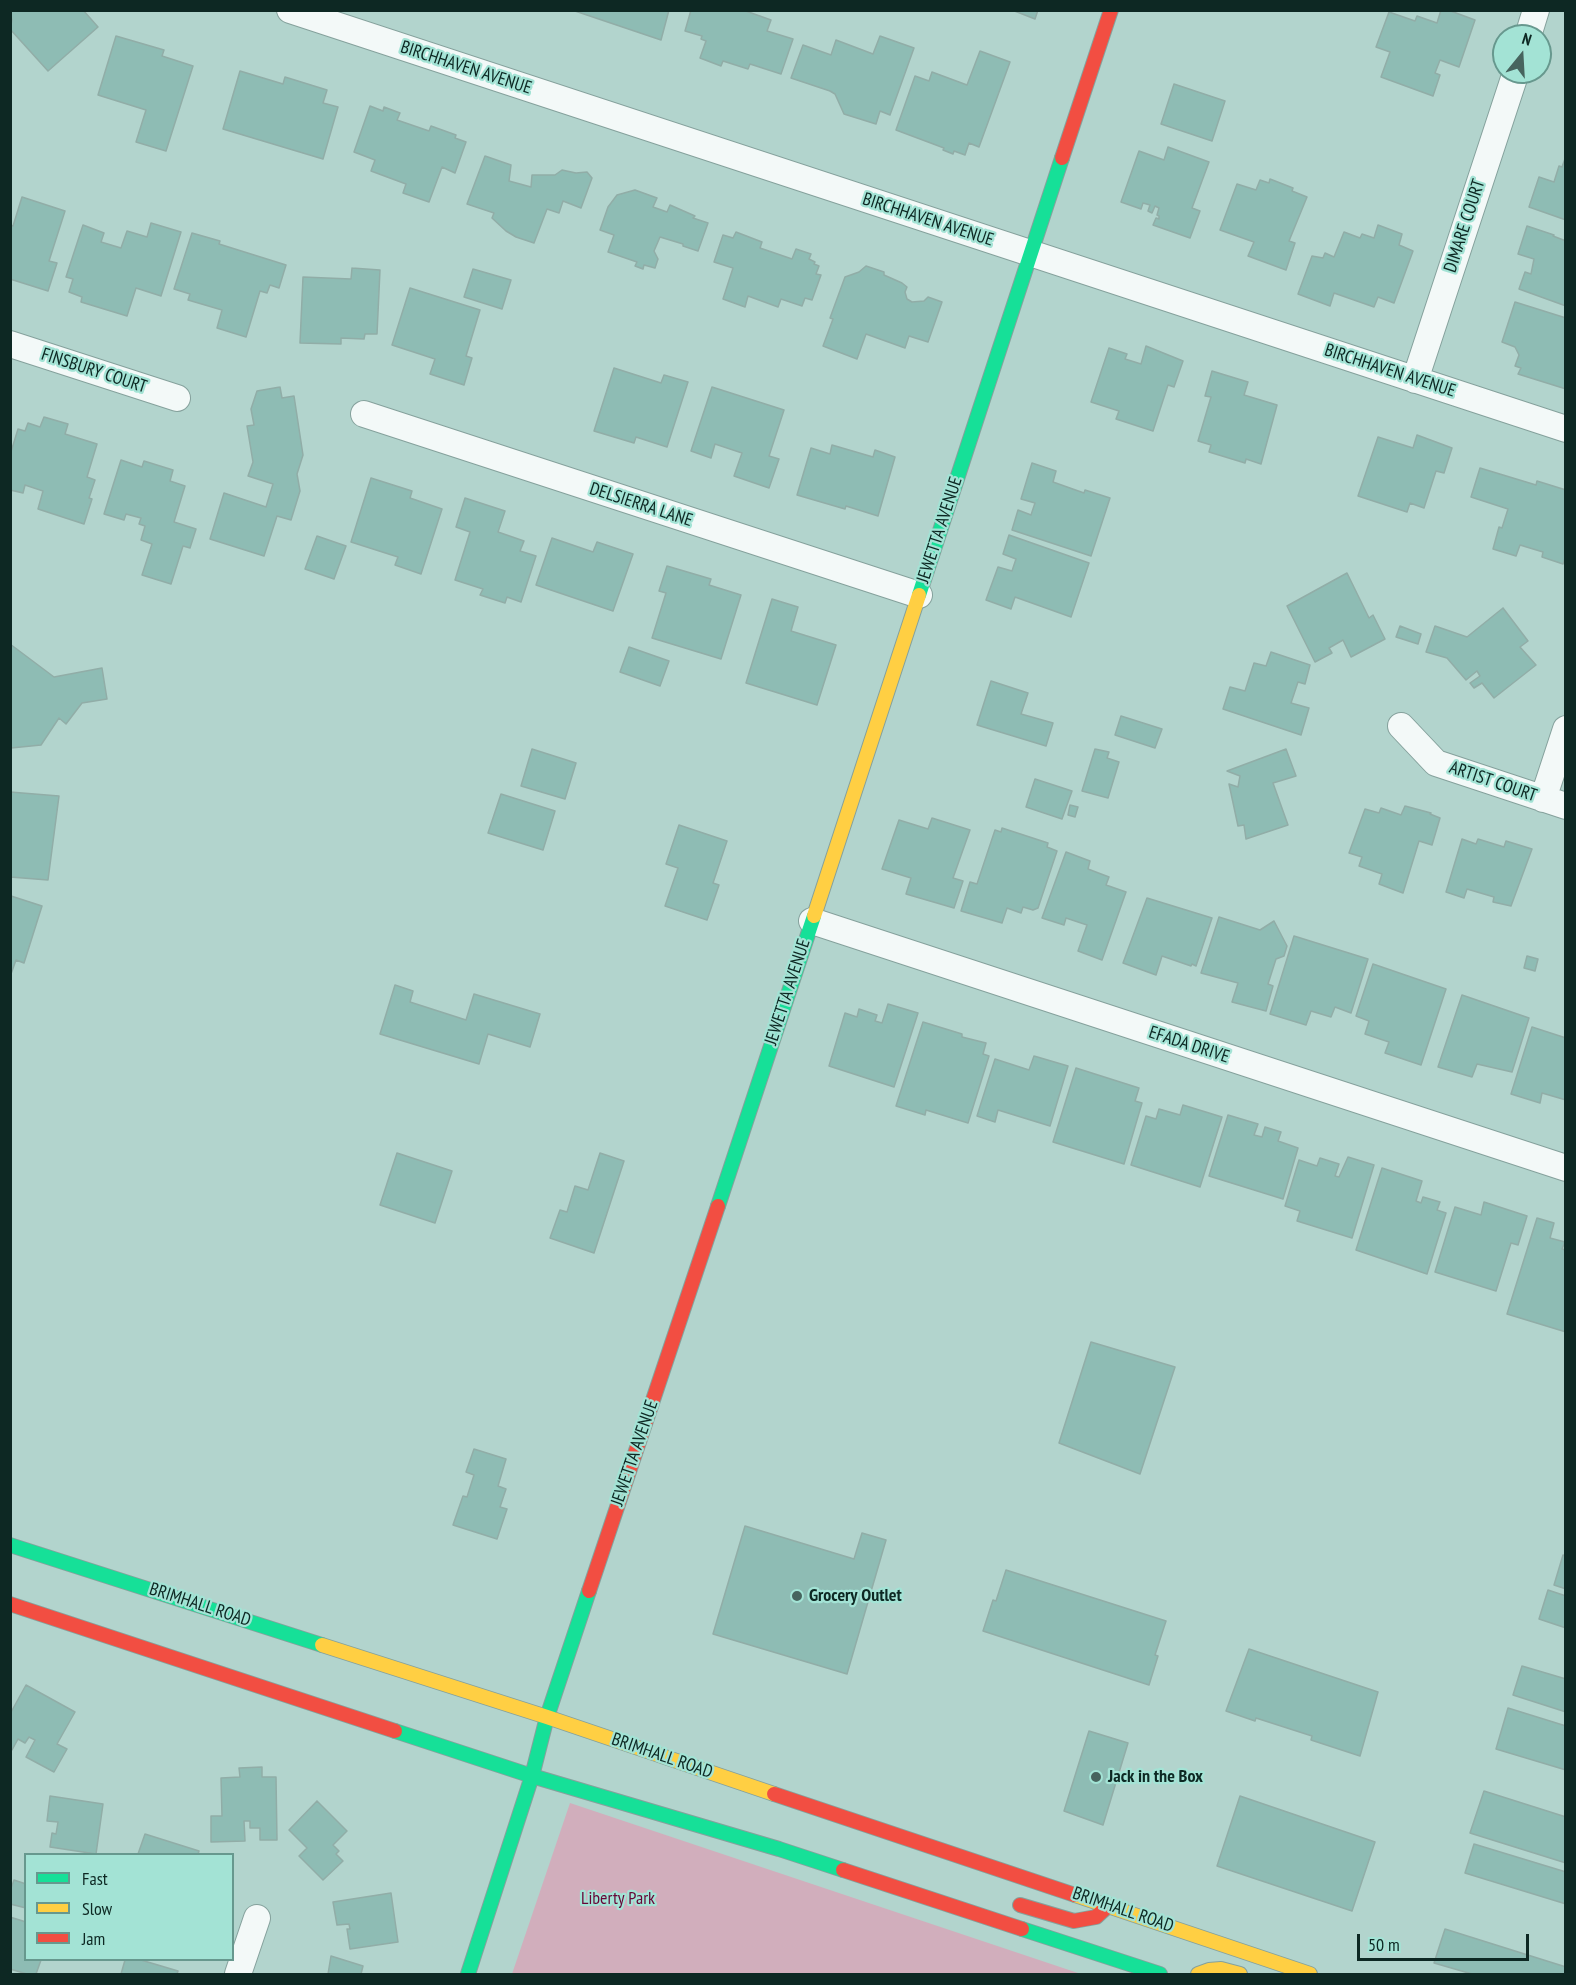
<!DOCTYPE html>
<style>
body{margin:0}
#map{position:relative;width:1576px;height:1985px;overflow:hidden;background:#b2d4cd;font-family:"PT Sans Narrow",sans-serif}
canvas{display:block}
.frame{position:absolute;inset:0;border:12px solid #0d2823;pointer-events:none}
.legend{position:absolute;left:24px;top:1853px;width:210px;height:108px;box-sizing:border-box;background:#a3e3d5;border:2px solid #67988e;margin:0;padding:8px 10px;list-style:none;font-size:18px;color:#0d2823}
.legend li{display:flex;align-items:center;gap:12px;height:30px}
.legend b{width:30px;border:2px solid #67988e}
.north{position:absolute;left:1492px;top:24px;width:60px;height:60px;box-sizing:border-box;background:#a3e3d5;border:2px solid #67988e;border-radius:50%;rotate:18deg;font-size:16px;font-weight:700;line-height:24px;text-align:center;color:#0d2823}
.north::after{content:'';display:block;margin:auto;width:21px;height:27px;background:#47645e;clip-path:polygon(50% 0,100% 100%,50% 72%,0 100%)}
.scale{position:absolute;left:1357px;top:1934px;width:172px;height:27px;box-sizing:border-box;border:3px solid #0d2823;border-top:0;padding-left:8px;font-size:18px;line-height:21px;white-space:nowrap;color:#0d2823;-webkit-text-stroke:4px #a3e3d5;paint-order:stroke}
</style>
<div id="map">
<canvas width="1576" height="1985"></canvas>
<div class="frame"></div>
<ul class="legend">
<li><b style="height:8px;background:#16e098"></b>Fast</li>
<li><b style="height:8px;background:#ffcf43"></b>Slow</li>
<li><b style="height:8px;background:#f24e42"></b>Jam</li>
</ul>
<div class="north">N</div>
<div class="scale">50 m</div>
</div>
<script>
const c = document.querySelector('canvas').getContext('2d');
c.lineJoin = 'round';
function paint(path, color) {
  c.fillStyle = color;
  c.fill(path, 'evenodd');
}
function toPath(rows) {
  const path = new Path2D();
  for (const r of rows) {
    path.moveTo(r[0], r[1]);
    for (let i = 2; i < r.length; i += 2) path.lineTo(r[i], r[i + 1]);
  }
  return path;
}
function strokePath(path, color, width, dash) {
  c.strokeStyle = color;
  c.lineWidth = width;
  c.lineCap = dash ? 'butt' : 'round';
  c.setLineDash(dash || []);
  c.stroke(path);
}
function write(font, color, halo, rows, align = 'center') {
  c.font = font + ' "PT Sans Narrow",sans-serif';
  c.lineWidth = 4.5;
  c.setLineDash([]);
  c.textBaseline = 'middle';
  c.strokeStyle = halo;
  c.fillStyle = color;
  for (const [text, x, y, turn = 0] of rows) {
    c.save();
    c.translate(x, y);
    c.rotate((+turn || 0) * Math.PI / 180);
    c.textAlign = isNaN(turn) ? turn : align;
    if (halo) c.strokeText(text, 0, 0);
    c.fillText(text, 0, 0);
    c.restore();
  }
}
paint(toPath([
 [570,1803,1081,1974,512,1974]
]), '#d1aebc');
const building = toPath([
 [10,10,83,10,98,27,48,71,10,29,12,20,10,10],
 [572,10,669,10,661,40,572,10],
 [691,10,743,10,771,20,767,31,793,39,781,74,750,64,748,69,723,61,721,66,700,58,706,41,701,39,702,36,685,31,691,10],
 [1012,10,1038,10,1035,19,1012,10],
 [1441,10,1448,10,1475,20,1459,67,1440,60,1435,73,1440,75,1433,96,1381,77,1390,52,1376,47,1389,12,1415,21,1417,16,1437,23,1441,10],
 [116,36,164,50,162,56,193,66,166,151,136,142,146,110,98,95,116,36],
 [880,36,914,48,890,115,880,111,876,124,844,114,835,94,830,91,791,78,803,45,831,55,836,40,873,54,880,36],
 [980,51,1010,62,979,147,969,143,965,155,954,151,953,154,943,150,944,148,896,130,915,76,929,81,932,72,967,85,980,51],
 [240,71,283,84,285,77,327,90,323,103,338,107,323,159,223,129,240,71],
 [1174,84,1225,101,1212,141,1161,124,1174,84],
 [370,106,383,111,384,107,400,113,397,120,429,131,431,126,456,135,455,138,466,142,455,173,442,167,429,202,403,193,406,184,371,171,375,160,354,152,370,106],
 [1168,147,1209,162,1192,208,1200,211,1190,238,1153,225,1156,218,1159,219,1159,216,1157,215,1159,208,1155,206,1152,213,1148,211,1150,205,1143,203,1141,209,1121,202,1139,151,1164,160,1168,147],
 [485,156,511,165,509,181,531,187,532,175,555,175,562,170,576,173,587,172,592,178,581,208,563,201,559,213,547,209,534,243,516,237,506,231,492,218,494,213,467,204,485,156],
 [1566,156,1566,220,1529,207,1539,177,1554,182,1559,166,1562,167,1566,156],
 [1270,179,1293,188,1292,191,1307,197,1289,241,1295,243,1286,270,1248,256,1254,242,1220,230,1237,184,1256,190,1260,180,1269,183,1270,179],
 [635,190,657,198,653,207,667,212,670,205,695,216,693,218,708,223,698,251,683,246,683,244,660,237,654,251,658,259,655,268,644,265,643,269,635,266,637,262,608,252,614,235,600,230,608,207,617,195,635,190],
 [22,197,65,211,49,261,57,263,48,291,10,279,10,225,13,226,22,197],
 [151,223,181,232,161,296,136,288,127,316,81,302,82,297,69,292,73,279,66,277,83,225,104,233,101,242,121,248,127,231,147,237,151,223],
 [1378,225,1402,234,1399,245,1413,251,1394,303,1378,297,1374,307,1334,293,1330,306,1298,294,1312,256,1323,258,1325,253,1334,257,1344,232,1360,238,1362,234,1374,238,1378,225],
 [1527,226,1554,235,1553,236,1566,241,1566,306,1519,289,1525,272,1531,274,1534,259,1518,254,1527,226],
 [736,232,762,242,760,248,792,259,796,249,811,254,809,259,815,262,814,264,819,266,816,274,821,275,812,300,805,298,802,306,781,299,778,307,748,296,745,307,723,299,733,268,714,262,723,235,733,238,736,232],
 [192,233,220,241,219,244,286,265,279,288,270,285,267,293,260,291,246,337,217,328,222,310,188,300,190,294,174,289,192,233],
 [866,266,884,272,884,275,902,283,907,287,905,292,907,299,912,302,924,301,928,297,942,302,928,342,909,336,905,348,866,334,857,359,823,346,833,319,830,318,845,277,859,272,866,266],
 [352,268,380,270,377,334,365,334,364,339,341,338,341,344,300,343,303,277,351,279,352,268],
 [473,269,511,280,502,309,464,297,473,269],
 [410,288,480,310,466,356,472,358,464,385,430,374,435,359,392,345,410,288],
 [1515,302,1566,318,1566,389,1518,374,1521,368,1515,366,1519,355,1515,347,1502,342,1515,302],
 [1146,346,1183,361,1174,387,1168,385,1153,431,1116,419,1119,411,1091,402,1109,348,1127,354,1125,359,1141,364,1146,346],
 [614,368,661,383,664,375,688,382,667,447,636,437,634,443,594,431,614,368],
 [1212,371,1248,382,1244,395,1277,405,1261,464,1246,459,1245,463,1209,452,1211,445,1198,441,1211,397,1205,396,1212,371],
 [280,387,282,398,294,396,303,455,297,474,300,491,291,520,277,516,264,556,210,539,224,493,266,507,273,484,248,476,253,462,247,426,254,425,251,409,257,391,280,387],
 [712,387,784,410,769,456,779,459,769,488,734,476,742,453,715,444,711,458,691,451,712,387],
 [44,417,68,424,65,434,97,444,87,477,95,480,89,498,92,499,84,524,38,509,43,491,25,485,23,493,10,490,10,455,18,429,25,431,28,423,40,427,44,417],
 [1417,435,1452,448,1444,473,1436,471,1424,508,1410,503,1407,512,1358,496,1378,437,1413,448,1417,435],
 [832,445,873,457,875,450,895,457,878,516,846,506,845,509,797,495,811,448,830,454,832,445],
 [121,460,142,467,144,461,173,470,170,481,185,486,174,522,196,529,190,548,183,546,171,584,142,575,152,544,141,540,145,526,139,524,141,518,126,514,124,520,104,514,121,460],
 [1032,463,1056,471,1053,482,1084,493,1085,490,1110,498,1091,556,1012,530,1018,510,1031,515,1035,503,1021,499,1032,463],
 [1480,468,1536,485,1537,481,1566,490,1566,556,1563,564,1542,557,1543,552,1520,545,1516,556,1493,549,1499,527,1502,528,1508,509,1471,497,1480,468],
 [371,478,412,491,410,498,442,509,421,574,395,565,398,557,351,542,371,478],
 [465,498,505,511,498,532,524,541,520,551,536,556,521,602,507,597,505,603,480,595,483,589,455,580,470,532,456,527,465,498],
 [1009,535,1089,563,1071,617,1015,597,1011,609,986,600,998,567,1012,571,1016,559,1003,554,1009,535],
 [317,536,346,546,334,579,305,569,317,536],
 [552,538,593,552,597,542,633,554,613,611,536,585,552,538],
 [667,566,711,579,709,585,741,595,721,659,652,638,666,593,659,591,667,566],
 [1347,573,1369,618,1373,615,1385,639,1351,657,1343,640,1329,648,1332,653,1315,662,1287,606,1347,573],
 [772,599,798,607,791,631,836,645,817,705,746,683,772,599],
 [1503,608,1528,641,1520,647,1536,665,1494,698,1482,683,1474,688,1470,683,1480,676,1477,671,1466,680,1447,658,1426,652,1435,626,1467,637,1503,608],
 [1400,626,1421,634,1418,644,1396,637,1400,626],
 [10,644,54,677,102,668,107,699,82,703,66,724,59,718,41,745,11,748,10,644],
 [629,647,669,661,660,686,620,672,629,647],
 [1271,652,1310,665,1305,684,1298,682,1291,703,1309,708,1301,735,1223,709,1230,687,1245,691,1254,663,1266,666,1271,652],
 [991,681,1028,693,1021,714,1053,723,1046,746,977,725,991,681],
 [1121,716,1162,729,1155,748,1115,735,1121,716],
 [532,749,576,763,565,799,521,786,532,749],
 [1095,749,1109,752,1107,758,1119,762,1108,798,1082,791,1095,749],
 [1286,749,1296,776,1273,783,1288,825,1246,839,1244,825,1238,826,1229,784,1238,787,1240,776,1227,771,1286,749],
 [1035,779,1072,791,1062,819,1026,807,1035,779],
 [10,792,59,796,48,880,10,877,10,792],
 [501,794,555,811,543,850,488,833,501,794],
 [1070,805,1078,807,1075,817,1068,815,1070,805],
 [1405,806,1431,813,1430,814,1440,818,1432,845,1419,841,1403,893,1379,884,1382,874,1359,866,1362,857,1349,853,1365,809,1379,813,1381,808,1401,815,1405,806],
 [932,818,970,830,953,878,963,881,954,908,906,894,911,878,882,869,899,820,928,829,932,818],
 [679,825,727,841,713,883,719,885,707,920,665,906,678,868,666,864,679,825],
 [1002,828,1048,843,1047,847,1057,851,1038,908,1033,910,1023,907,1021,913,1007,908,1002,923,961,911,970,882,977,884,995,830,1001,832,1002,828],
 [1462,839,1476,844,1478,839,1504,847,1506,841,1532,849,1511,906,1493,902,1494,897,1467,889,1464,898,1446,892,1462,839],
 [1066,852,1090,861,1088,869,1109,877,1106,885,1126,892,1102,960,1078,951,1087,925,1066,918,1064,925,1042,918,1066,852],
 [11,896,42,906,24,963,16,960,11,974,11,896],
 [1147,898,1212,918,1196,966,1192,964,1191,966,1162,956,1156,975,1123,963,1147,898],
 [1219,917,1260,930,1274,921,1287,946,1284,956,1276,959,1268,984,1273,986,1266,1011,1232,1002,1238,983,1201,973,1219,917],
 [1294,936,1368,959,1351,1013,1335,1007,1331,1017,1311,1011,1306,1025,1270,1014,1294,936],
 [1527,956,1538,959,1535,971,1524,968,1527,956],
 [1373,964,1446,989,1421,1065,1385,1053,1389,1042,1365,1034,1369,1021,1356,1016,1373,964],
 [395,985,413,991,410,1002,466,1020,474,994,540,1014,530,1047,488,1034,479,1064,380,1034,395,985],
 [1462,995,1529,1018,1512,1072,1477,1064,1472,1077,1438,1067,1462,995],
 [888,1004,918,1013,894,1087,829,1066,845,1013,857,1017,859,1009,877,1015,875,1021,882,1023,888,1004],
 [923,1022,962,1034,962,1037,986,1043,983,1054,989,1056,968,1123,926,1110,925,1115,896,1106,923,1022],
 [1532,1027,1566,1038,1566,1100,1542,1093,1540,1103,1511,1094,1532,1027],
 [1034,1056,1068,1066,1050,1126,998,1110,995,1122,977,1116,995,1059,1029,1070,1034,1056],
 [1076,1068,1139,1088,1135,1101,1142,1103,1124,1164,1053,1142,1076,1068],
 [1183,1105,1222,1117,1200,1187,1131,1165,1146,1116,1156,1119,1159,1109,1180,1115,1183,1105],
 [1228,1115,1258,1124,1254,1135,1262,1137,1265,1127,1281,1132,1278,1141,1298,1148,1283,1199,1209,1176,1228,1115],
 [397,1153,452,1171,435,1223,380,1205,397,1153],
 [600,1153,624,1161,594,1253,550,1238,560,1210,567,1212,575,1186,588,1190,600,1153],
 [1348,1157,1374,1165,1352,1238,1297,1221,1300,1211,1285,1206,1299,1160,1317,1166,1320,1158,1339,1164,1335,1176,1339,1177,1348,1157],
 [1382,1168,1422,1181,1416,1201,1421,1203,1423,1197,1440,1202,1437,1210,1446,1213,1427,1274,1356,1250,1382,1168],
 [1484,1202,1527,1216,1518,1245,1511,1243,1496,1291,1435,1272,1455,1207,1481,1215,1484,1202],
 [1537,1218,1554,1223,1550,1238,1565,1242,1562,1249,1566,1250,1566,1332,1507,1314,1537,1218],
 [1091,1342,1175,1367,1140,1474,1059,1443,1091,1342],
 [474,1449,506,1459,498,1486,506,1489,500,1507,507,1509,497,1539,453,1525,463,1496,467,1497,474,1475,466,1472,474,1449],
 [745,1526,854,1559,862,1533,886,1540,847,1674,713,1634,745,1526],
 [1563,1555,1566,1556,1566,1589,1554,1585,1563,1555],
 [1006,1570,1166,1621,1155,1655,1158,1656,1149,1685,983,1631,993,1600,996,1601,1006,1570],
 [1548,1590,1566,1596,1566,1628,1539,1619,1548,1590],
 [1249,1649,1378,1692,1360,1756,1311,1740,1312,1736,1256,1718,1255,1721,1226,1711,1249,1649],
 [1522,1666,1566,1679,1566,1712,1513,1695,1522,1666],
 [26,1685,75,1712,57,1744,67,1749,54,1772,26,1757,35,1740,29,1737,25,1743,18,1739,12,1750,10,1749,10,1714,26,1685],
 [1508,1708,1566,1726,1566,1770,1496,1749,1508,1708],
 [1089,1731,1128,1743,1103,1825,1064,1811,1089,1731],
 [262,1767,262,1777,276,1777,277,1840,260,1840,260,1828,250,1828,250,1821,244,1821,245,1841,211,1842,211,1816,222,1816,221,1778,240,1777,239,1768,262,1767],
 [1484,1791,1566,1817,1566,1863,1470,1833,1484,1791],
 [50,1796,103,1804,96,1854,50,1847,52,1833,56,1834,58,1822,47,1821,50,1796],
 [1240,1796,1375,1842,1352,1911,1217,1866,1240,1796],
 [317,1801,347,1831,333,1845,339,1851,336,1854,343,1861,323,1880,299,1856,307,1848,289,1830,317,1801],
 [145,1834,199,1851,198,1854,138,1854,145,1834],
 [1474,1844,1566,1872,1566,1904,1465,1873,1474,1844],
 [14,1880,26,1884,26,1908,10,1904,10,1891,14,1880],
 [391,1893,398,1942,350,1949,347,1929,350,1929,349,1924,337,1925,333,1902,391,1893],
 [10,1917,26,1922,26,1960,41,1960,36,1974,27,1974,10,1969,10,1917],
 [1445,1929,1566,1967,1566,1974,1472,1974,1434,1963,1445,1929],
 [331,1956,363,1966,361,1974,328,1974,331,1956],
 [125,1960,141,1960,178,1971,177,1974,121,1974,125,1960]
]);
paint(building, '#8ebcb4');
strokePath(building, '#91ada7', 1.5);
const street = toPath([
 [290,10,1566,429],
 [1528,36,1536,10],
 [10,344,177,398],
 [1415,380,1516,72],
 [364,414,919,595],
 [1401,726,1436,763,1566,806],
 [1543,799,1566,729],
 [812,921,1566,1168],
 [238,1974,257,1918]
]);
const fast = toPath([
 [919,595,1062,158],
 [718,1206,814,916],
 [10,1545,322,1645],
 [395,1731,532,1776,779,1849,843,1870],
 [1022,1929,1160,1974],
 [468,1974,532,1776,547,1717,589,1591]
]);
const slow = toPath([
 [814,916,919,595],
 [322,1645,547,1717,774,1794],
 [1075,1895,1310,1974],
 [1198,1974,1209,1970,1221,1969,1240,1974]
]);
const jam = toPath([
 [1062,158,1111,10],
 [589,1591,718,1206],
 [10,1604,395,1731],
 [774,1794,1075,1895],
 [843,1870,1022,1929],
 [1020,1905,1074,1921,1096,1917,1109,1905]
]);
strokePath(street, '#85a19c', 28);
strokePath(fast, '#85a19c', 16);
strokePath(slow, '#85a19c', 16);
strokePath(jam, '#85a19c', 16);
strokePath(street, '#f3f9f8', 26);
strokePath(fast, '#16e098', 14);
strokePath(slow, '#ffcf43', 14);
strokePath(jam, '#f24e42', 14);
for (const [x, y, r, color] of [
 [797,1596,6,"#47645e"],
 [1096,1777,6,"#47645e"]
]) {
  const dot = new Path2D();
  dot.arc(x, y, r, 0, 2 * Math.PI);
  c.fillStyle = color;
  c.fill(dot);
  strokePath(dot, '#a3e3d5', 2);
}
write('18px', '#0d2823', '#a3e3d5', [
 ["BIRCHHAVEN AVENUE",466,68,18],
 ["BIRCHHAVEN AVENUE",928,220,18],
 ["DIMARE COURT",1465,226,-72],
 ["FINSBURY COURT",94,371,18],
 ["BIRCHHAVEN AVENUE",1390,371,18],
 ["DELSIERRA LANE",641,505,18],
 ["JEWETTA AVENUE",940,530,-72],
 ["ARTIST COURT",1493,782,19],
 ["JEWETTA AVENUE",788,992,-72],
 ["EFADA DRIVE",1189,1045,18],
 ["JEWETTA AVENUE",635,1453,-71],
 ["BRIMHALL ROAD",200,1605,18],
 ["BRIMHALL ROAD",662,1756,19],
 ["BRIMHALL ROAD",1123,1910,19]
]);
write('bold 18px', '#0d2823', '#a3e3d5', [
 ["Grocery Outlet",809,1596],
 ["Jack in the Box",1108,1777]
], 'left');
write('18px', '#670536', '#a3e3d5', [
 ["Liberty Park",618,1899]
]);
</script>
